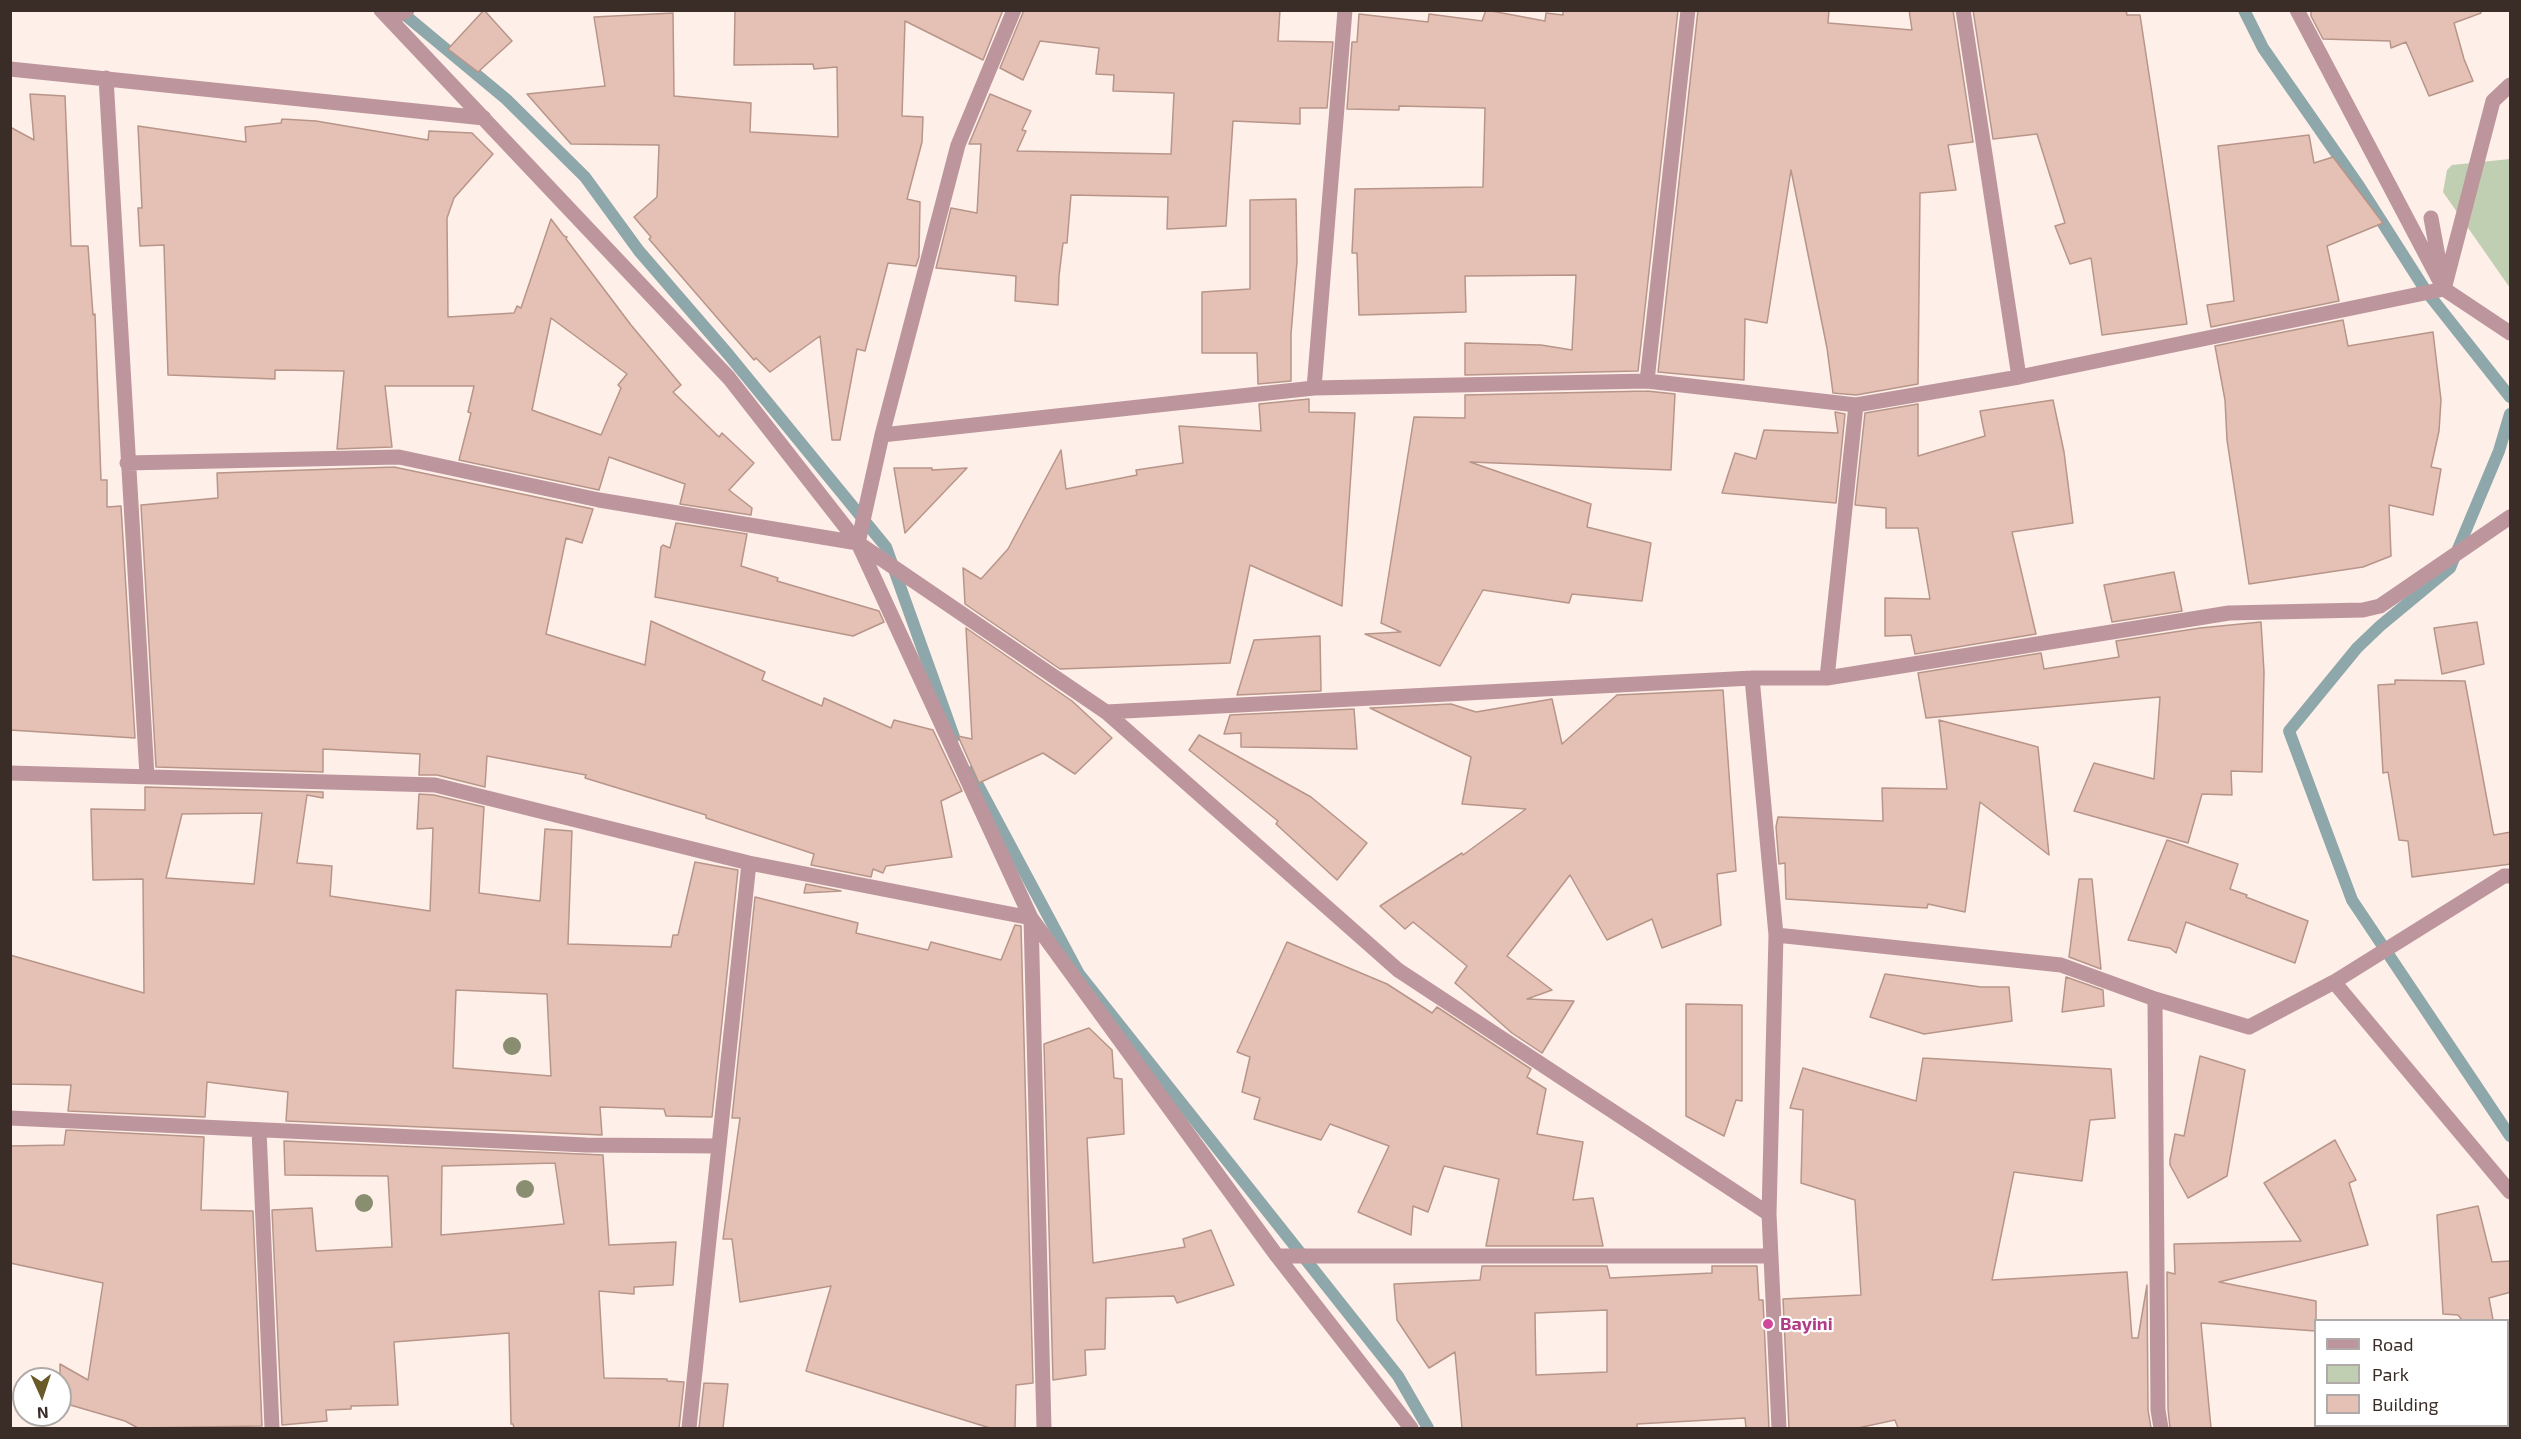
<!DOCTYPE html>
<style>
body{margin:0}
#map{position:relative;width:2521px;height:1439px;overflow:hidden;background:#feefe9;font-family:"Exo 2",sans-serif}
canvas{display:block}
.frame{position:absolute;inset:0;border:12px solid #3a2c26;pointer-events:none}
.legend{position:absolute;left:2314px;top:1319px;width:195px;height:108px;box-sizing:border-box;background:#fff;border:2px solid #b0aba8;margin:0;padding:8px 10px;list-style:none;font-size:18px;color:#3a2c26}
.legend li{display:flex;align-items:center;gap:12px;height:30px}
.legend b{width:30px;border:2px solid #b0aba8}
.north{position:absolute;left:12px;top:1367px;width:60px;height:60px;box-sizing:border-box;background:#fff;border:2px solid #b0aba8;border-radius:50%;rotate:177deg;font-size:16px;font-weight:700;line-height:24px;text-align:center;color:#3a2c26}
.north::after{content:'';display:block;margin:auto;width:21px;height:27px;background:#695a28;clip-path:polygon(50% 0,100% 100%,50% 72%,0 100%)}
</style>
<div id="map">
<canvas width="2521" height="1439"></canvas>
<div class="frame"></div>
<ul class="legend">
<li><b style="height:8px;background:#bd969d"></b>Road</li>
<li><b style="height:16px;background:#c0ceb2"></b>Park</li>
<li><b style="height:16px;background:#e4c1b4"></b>Building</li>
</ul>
<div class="north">N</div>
</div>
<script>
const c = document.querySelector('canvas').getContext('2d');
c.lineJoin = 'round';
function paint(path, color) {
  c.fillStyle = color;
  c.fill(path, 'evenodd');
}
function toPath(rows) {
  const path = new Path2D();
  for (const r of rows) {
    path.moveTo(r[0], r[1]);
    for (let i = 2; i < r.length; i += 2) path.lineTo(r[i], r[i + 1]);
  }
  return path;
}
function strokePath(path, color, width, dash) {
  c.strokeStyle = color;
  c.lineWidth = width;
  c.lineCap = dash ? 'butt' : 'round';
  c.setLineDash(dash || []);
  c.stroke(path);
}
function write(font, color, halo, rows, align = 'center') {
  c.font = font + ' "Exo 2",sans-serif';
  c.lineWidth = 4.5;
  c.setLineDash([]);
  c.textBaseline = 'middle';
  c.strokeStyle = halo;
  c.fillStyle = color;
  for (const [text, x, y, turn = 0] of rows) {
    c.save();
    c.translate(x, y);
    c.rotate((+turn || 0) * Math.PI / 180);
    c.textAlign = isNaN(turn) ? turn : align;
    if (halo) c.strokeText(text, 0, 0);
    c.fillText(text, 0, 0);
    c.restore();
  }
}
paint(toPath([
 [2510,159,2510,288,2443,192,2447,170,2452,165]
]), '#c0ceb2');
strokePath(toPath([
 [399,10,506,99,585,177,639,251,728,354,886,547,954,737],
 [2244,10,2263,48,2359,186,2426,291,2510,397],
 [2510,414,2499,451,2450,568,2380,626,2357,648,2289,731,2352,900,2510,1136],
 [971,772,1079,974,1398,1376,1428,1428]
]), '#8ea7aa', 12);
const building = toPath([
 [484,10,512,41,478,72,448,49,484,10],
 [735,10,1003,10,983,60,905,21,902,116,923,117,922,142,907,199,920,202,919,257,916,266,888,263,865,351,857,349,840,440,832,440,820,336,770,372,756,358,754,360,726,328,649,239,651,237,634,217,657,197,659,145,571,144,527,94,605,86,594,17,673,13,674,96,751,103,750,132,838,137,837,67,814,69,813,64,734,65,735,10],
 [1024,10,1280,10,1278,41,1333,42,1327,108,1300,108,1300,124,1233,121,1226,226,1167,229,1168,197,1071,195,1067,243,1063,243,1059,276,1058,305,1015,301,1016,276,936,268,951,208,977,213,981,144,969,144,990,94,1031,111,1022,130,1026,131,1017,151,1171,154,1174,93,1113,91,1114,75,1096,74,1099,48,1040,41,1023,80,1000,68,1024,10],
 [1486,10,1545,21,1546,13,1563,15,1563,10,1678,10,1638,371,1465,375,1465,343,1541,345,1572,350,1576,275,1465,276,1466,312,1359,315,1357,253,1352,253,1355,189,1483,187,1485,108,1399,106,1399,110,1347,109,1352,42,1357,42,1359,14,1428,22,1429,14,1482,21,1486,10],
 [1698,10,1829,10,1828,23,1912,30,1909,10,1953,10,1973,142,1948,145,1956,190,1920,193,1918,384,1856,395,1833,393,1827,348,1791,170,1767,323,1745,319,1744,380,1658,372,1698,10],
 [1973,10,2126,10,2127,15,2140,15,2187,324,2102,335,2091,258,2070,264,2055,226,2065,223,2037,134,1993,139,1973,10],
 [2311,10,2480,10,2481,13,2454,23,2464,59,2473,81,2429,96,2406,42,2391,48,2390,41,2323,39,2311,16,2311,10],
 [30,94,65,96,71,246,88,246,93,315,95,314,101,480,107,480,107,507,121,506,135,738,10,730,10,127,34,140,30,94],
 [282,119,316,121,428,140,429,131,472,133,493,154,454,198,447,218,448,317,514,313,517,306,521,308,551,219,564,236,567,237,566,239,631,325,681,385,673,392,719,437,722,433,754,463,729,490,752,508,751,515,680,504,685,484,609,457,599,490,459,460,471,413,468,412,474,386,385,386,392,447,337,449,344,371,275,370,275,379,168,375,164,245,140,246,138,208,142,208,138,126,246,142,245,127,281,123,282,119],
 [551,318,627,374,618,385,621,388,601,435,532,410,551,318],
 [2309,135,2314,163,2333,157,2383,223,2327,246,2339,301,2211,327,2207,305,2234,301,2218,146,2309,135],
 [1296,199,1297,261,1291,334,1291,381,1258,384,1257,353,1202,353,1202,292,1250,289,1250,200,1296,199],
 [2343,320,2348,346,2433,332,2441,400,2439,431,2431,467,2441,469,2433,515,2389,505,2391,556,2363,567,2249,584,2227,440,2225,400,2215,346,2343,320],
 [1647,391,1675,394,1671,470,1470,462,1591,504,1587,527,1651,543,1642,601,1572,594,1569,603,1483,590,1440,666,1365,634,1401,632,1381,623,1414,417,1465,418,1465,395,1647,391],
 [1309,399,1309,412,1355,413,1342,606,1250,565,1230,663,1060,669,965,604,963,568,981,579,1008,549,1061,450,1066,489,1137,475,1136,470,1183,463,1179,426,1261,431,1259,404,1309,399],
 [2053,400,2064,452,2073,523,2012,532,2036,634,1915,654,1911,635,1885,636,1885,598,1930,599,1918,528,1886,528,1886,508,1855,505,1865,413,1918,404,1918,456,1985,436,1980,411,2053,400],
 [1835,412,1845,414,1836,503,1722,493,1735,453,1756,459,1764,430,1838,433,1835,412],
 [394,467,593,509,582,543,566,538,546,634,645,665,651,621,765,672,762,680,822,706,824,698,891,728,894,720,933,730,962,791,941,801,952,857,886,866,883,873,873,869,871,877,811,865,814,854,706,818,706,815,585,778,586,775,487,756,485,787,437,775,419,775,420,754,323,749,323,772,156,767,141,505,218,498,217,473,394,467],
 [894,468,932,468,932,470,967,468,905,533,894,468],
 [676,523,747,534,741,566,778,578,777,581,879,611,884,622,853,636,655,597,661,547,663,545,670,548,676,523],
 [2174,572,2182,611,2112,622,2104,585,2174,572],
 [2261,622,2264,672,2262,772,2231,771,2232,795,2202,794,2188,843,2074,811,2094,763,2154,779,2160,697,1926,718,1918,673,2041,653,2044,669,2119,657,2116,641,2200,628,2261,622],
 [2477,622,2484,664,2442,674,2434,628,2477,622],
 [966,628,1072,701,1112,738,1075,774,1043,753,979,783,958,736,972,739,966,628],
 [1320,636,1321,691,1237,695,1254,640,1320,636],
 [2395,680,2465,681,2493,832,2494,835,2511,832,2511,864,2412,877,2408,841,2399,840,2388,772,2383,773,2378,685,2395,684,2395,680],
 [1723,690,1736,871,1717,874,1721,925,1662,948,1652,919,1607,940,1570,875,1507,956,1552,990,1527,999,1574,1001,1542,1053,1512,1033,1455,983,1467,966,1413,922,1405,929,1380,906,1462,853,1463,855,1526,809,1462,804,1471,757,1370,708,1451,704,1476,712,1552,699,1562,744,1617,695,1723,690],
 [1354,709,1357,749,1241,747,1241,733,1224,734,1230,715,1354,709],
 [1939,720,2038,747,2049,855,1980,802,1965,912,1928,904,1927,908,1786,899,1785,863,1779,864,1776,827,1778,817,1883,821,1882,788,1947,789,1939,720],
 [1199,735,1311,797,1367,843,1337,880,1276,824,1278,821,1189,750,1199,735],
 [145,787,323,792,323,798,307,795,297,863,332,866,330,896,430,911,433,828,417,829,419,794,434,795,484,807,479,893,540,901,545,829,572,831,568,944,671,947,673,935,678,935,695,862,738,870,712,1117,666,1116,664,1109,600,1107,602,1135,286,1121,288,1092,207,1082,205,1117,68,1111,71,1085,10,1084,10,955,144,993,143,879,93,880,91,809,145,810,145,787],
 [262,813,254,884,166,878,182,814,262,813],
 [456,990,547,994,551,1076,453,1068,456,990],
 [2167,840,2238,864,2230,889,2247,895,2246,897,2308,921,2295,963,2186,922,2176,953,2170,948,2128,940,2167,840],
 [2079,879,2092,879,2101,969,2069,957,2079,879],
 [806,884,841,891,804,893,806,884],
 [755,897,858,923,856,933,928,950,931,942,1001,960,1015,925,1021,926,1033,1383,1016,1385,1015,1428,990,1428,806,1371,831,1286,740,1302,732,1239,723,1239,740,1118,732,1118,755,897],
 [1287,942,1387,984,1432,1013,1437,1007,1531,1069,1527,1077,1546,1089,1537,1134,1583,1142,1573,1200,1593,1198,1603,1246,1486,1246,1499,1179,1444,1166,1428,1212,1413,1206,1411,1235,1358,1212,1389,1146,1330,1124,1321,1140,1254,1119,1260,1098,1242,1092,1250,1057,1237,1052,1287,942],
 [1885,974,1981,987,2009,987,2012,1021,1924,1034,1870,1017,1885,974],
 [2066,977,2103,990,2104,1006,2062,1012,2066,977],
 [1686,1004,1742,1005,1742,1101,1736,1100,1724,1136,1686,1116,1686,1004],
 [1089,1028,1112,1050,1114,1078,1122,1079,1124,1134,1087,1138,1093,1263,1185,1247,1183,1239,1211,1230,1234,1285,1177,1303,1174,1296,1106,1298,1105,1349,1085,1350,1086,1375,1053,1380,1044,1044,1089,1028],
 [2200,1056,2245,1070,2227,1176,2188,1198,2170,1165,2170,1160,2175,1134,2184,1136,2200,1056],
 [1923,1058,2111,1069,2115,1118,2090,1120,2082,1181,2014,1172,1992,1280,2127,1272,2132,1338,2138,1338,2147,1285,2148,1410,2151,1428,1898,1428,1895,1420,1858,1428,1789,1428,1783,1299,1861,1295,1855,1200,1801,1183,1803,1110,1790,1108,1803,1068,1916,1101,1923,1058],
 [66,1130,204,1137,201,1210,253,1211,262,1426,138,1428,125,1421,60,1402,60,1364,88,1380,103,1283,10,1263,10,1146,64,1145,66,1130],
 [2335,1140,2356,1180,2349,1183,2368,1245,2219,1282,2316,1301,2316,1331,2201,1323,2211,1428,2170,1428,2168,1409,2167,1272,2175,1274,2174,1244,2301,1241,2264,1183,2335,1140],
 [284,1141,603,1155,609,1245,676,1242,673,1285,634,1287,634,1294,599,1291,604,1378,667,1379,667,1381,684,1382,679,1428,514,1428,513,1424,511,1424,509,1333,394,1342,398,1405,351,1406,351,1409,326,1410,327,1421,282,1425,272,1210,312,1208,316,1251,392,1247,388,1176,285,1175,284,1141],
 [555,1163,564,1224,441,1235,442,1166,555,1163],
 [2478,1206,2492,1262,2511,1261,2511,1292,2489,1298,2493,1320,2462,1320,2458,1315,2443,1314,2437,1215,2478,1206],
 [1482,1266,1607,1266,1610,1278,1712,1273,1712,1266,1757,1266,1759,1300,1763,1300,1769,1428,1746,1428,1745,1418,1637,1424,1637,1428,1462,1428,1455,1352,1429,1368,1397,1320,1394,1284,1480,1280,1482,1266],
 [1607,1310,1607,1372,1536,1375,1535,1313,1607,1310],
 [704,1383,728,1384,723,1428,699,1428,704,1383]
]);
paint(building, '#e4c1b4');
strokePath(building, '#b89589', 1.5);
strokePath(toPath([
 [381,10,729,378,858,543,1031,918,1277,1256,1411,1428],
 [1963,10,2019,377],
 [391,20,407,10],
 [10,69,484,118],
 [106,78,147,776],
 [2431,218,2444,289,2493,101,2510,85],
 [1647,381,1688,10],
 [1314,388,1345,10],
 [882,435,1314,388,1647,381,1856,405,2019,377,2444,289],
 [127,463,399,457,599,500,858,543,1106,712,1398,970,1769,1214],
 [858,543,882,435,958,145,1014,10],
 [1752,678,1776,935,1769,1214,1779,1428],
 [1827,678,1856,405],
 [1106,712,1752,678,1827,678,2229,613,2363,610,2380,606,2510,517],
 [10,773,435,785,749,863,1031,918,1044,1428],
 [1776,935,2061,965,2155,999,2158,1410,2161,1428],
 [2334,982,2510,1192],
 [2155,999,2249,1027,2334,982,2504,876,2510,876],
 [10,1118,586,1145,718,1146],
 [259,1130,272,1428],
 [1277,1256,1770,1256],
 [689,1428,749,863]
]), '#bd969d', 15);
strokePath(toPath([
 [2297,10,2444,289,2510,333]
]), '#bd969d', 15);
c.fillStyle = '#898e71';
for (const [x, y] of [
 [512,1046],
 [525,1189],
 [364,1203]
]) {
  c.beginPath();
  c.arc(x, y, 9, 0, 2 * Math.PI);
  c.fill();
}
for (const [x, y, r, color] of [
 [1768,1324,6,"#d1479c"]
]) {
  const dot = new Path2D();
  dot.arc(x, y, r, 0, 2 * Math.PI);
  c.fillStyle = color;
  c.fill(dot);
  strokePath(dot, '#fff', 2);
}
write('bold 18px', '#b23c85', '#fff', [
 ["Bayini",1780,1324]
], 'left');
</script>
